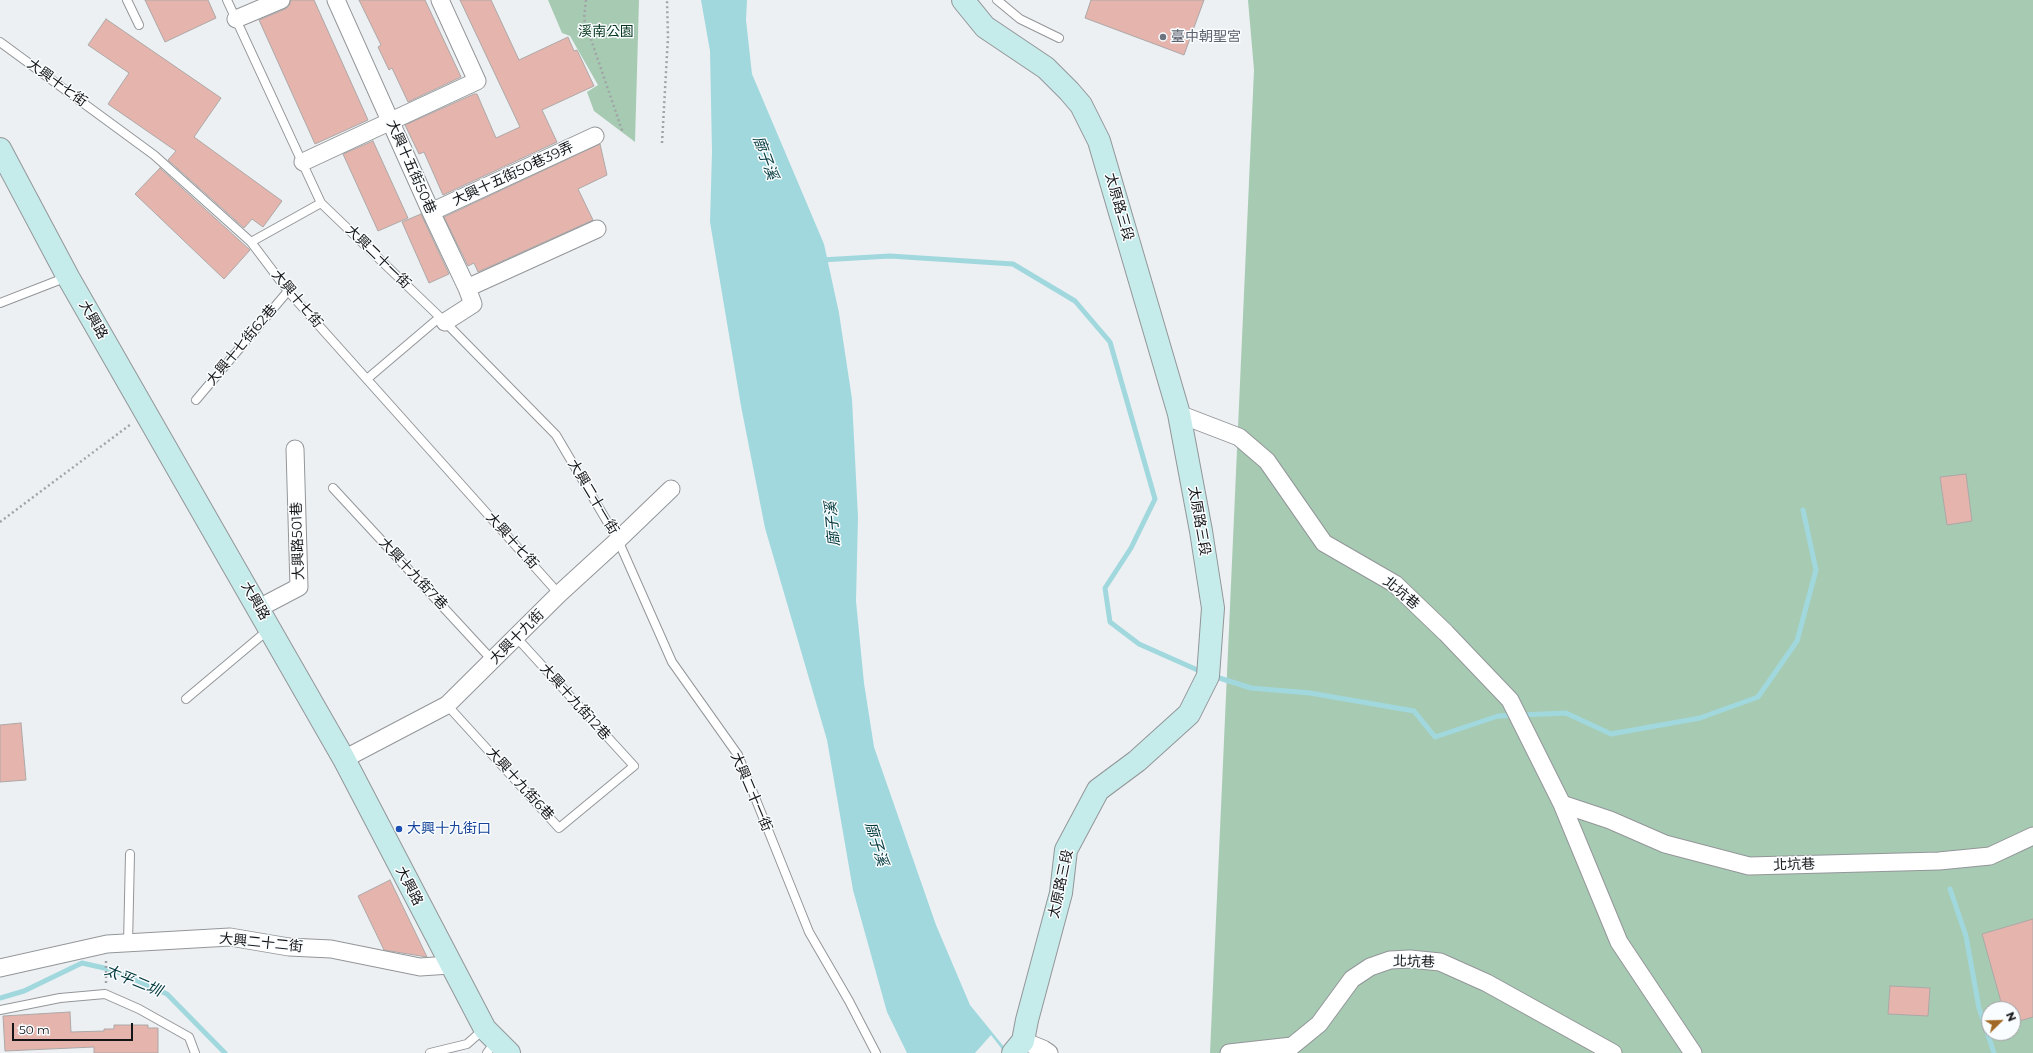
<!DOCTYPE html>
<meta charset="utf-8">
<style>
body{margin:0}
#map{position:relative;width:2033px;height:1053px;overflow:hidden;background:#ecf0f3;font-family:Montserrat,sans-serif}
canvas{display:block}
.north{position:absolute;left:1981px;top:1001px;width:40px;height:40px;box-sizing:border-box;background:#fafdff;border:1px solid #9ea0a2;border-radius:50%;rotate:67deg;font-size:11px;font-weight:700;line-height:16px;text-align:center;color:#141516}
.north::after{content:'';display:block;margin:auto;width:14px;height:18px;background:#a16925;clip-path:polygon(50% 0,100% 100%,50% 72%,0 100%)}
.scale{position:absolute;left:12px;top:1023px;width:121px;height:18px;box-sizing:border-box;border:2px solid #141516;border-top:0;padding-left:5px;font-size:12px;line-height:14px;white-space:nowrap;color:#141516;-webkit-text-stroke:3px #fafdff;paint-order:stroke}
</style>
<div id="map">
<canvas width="2033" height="1053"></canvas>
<div class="north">N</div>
<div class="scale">50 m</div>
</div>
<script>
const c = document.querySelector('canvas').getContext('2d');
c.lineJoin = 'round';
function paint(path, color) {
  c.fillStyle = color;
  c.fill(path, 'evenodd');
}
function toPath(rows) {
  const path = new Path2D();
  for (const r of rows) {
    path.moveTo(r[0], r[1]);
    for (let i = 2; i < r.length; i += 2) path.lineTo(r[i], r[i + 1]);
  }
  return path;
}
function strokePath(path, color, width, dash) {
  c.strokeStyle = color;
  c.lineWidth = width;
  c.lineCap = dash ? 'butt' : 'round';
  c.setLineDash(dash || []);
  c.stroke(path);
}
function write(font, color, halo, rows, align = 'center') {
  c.font = font + ' Montserrat,"Noto Sans TC",sans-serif';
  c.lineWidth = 3;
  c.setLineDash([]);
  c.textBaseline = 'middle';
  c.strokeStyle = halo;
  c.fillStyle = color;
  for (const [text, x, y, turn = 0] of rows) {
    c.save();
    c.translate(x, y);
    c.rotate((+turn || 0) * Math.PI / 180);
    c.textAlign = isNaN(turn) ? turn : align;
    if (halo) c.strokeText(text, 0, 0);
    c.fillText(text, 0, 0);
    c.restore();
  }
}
paint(toPath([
 [548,0,639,0,635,142,594,111,587,92,598,85,570,36,562,33],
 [1248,0,2033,0,2033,1053,1210,1053,1254,70],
 [1989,1009,2013,1009,2013,1033,1989,1033]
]), '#a7cab2');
paint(toPath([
 [701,0,747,0,746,20,752,74,824,244,839,313,852,399,858,517,856,601,864,683,874,747,936,925,970,1005,1009,1053,907,1053,887,1012,853,890,827,740,765,528,741,406,710,222,712,152,710,51]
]), '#a1d8de');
paint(toPath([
 [991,1035,1005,1053,975,1053]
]), '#ecf0f3');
strokePath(toPath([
 [821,260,890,256,1013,264,1075,301,1110,342,1155,499,1131,548,1105,588,1110,622,1139,644,1202,672],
 [1213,676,1251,688,1310,693,1414,711,1435,737,1498,716,1566,713,1611,734,1700,718,1758,697,1797,641,1816,570,1803,510],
 [1950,889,1966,936,1979,1008,1994,1053],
 [0,998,24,991,82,963,113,970,167,994,225,1053]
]), '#a1d8de', 5);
const building = toPath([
 [145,0,208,0,216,18,165,42,145,0],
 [291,0,314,0,368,120,315,144,259,20,285,9,289,6,291,0],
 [359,0,425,0,461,77,408,102,392,68,389,70,378,47,381,45,359,0],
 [460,0,491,0,519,60,568,37,574,51,577,50,594,86,542,110,557,142,443,195,424,152,419,154,405,125,474,94,477,94,496,138,520,127,460,0],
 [1091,0,1204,0,1184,55,1085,18,1091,0],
 [106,19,221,98,194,137,282,201,263,227,252,219,244,228,168,160,176,151,108,104,129,73,88,45,106,19],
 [373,141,408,218,378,231,343,154,373,141],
 [600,144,607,175,578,189,593,220,478,272,474,263,468,266,444,217,600,144],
 [160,168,250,250,224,279,135,194,160,168],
 [421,214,449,274,429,283,402,222,421,214],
 [1966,474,1972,521,1947,525,1940,477,1966,474],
 [21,723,26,780,0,782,0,725,21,723],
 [390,880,418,938,427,957,384,950,358,896,390,880],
 [2033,919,2033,1017,2013,1023,2013,1009,2003,1009,1982,934,2033,919],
 [1890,986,1930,988,1928,1016,1888,1014,1890,986],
 [70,1012,71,1032,104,1031,104,1029,114,1029,114,1025,148,1025,148,1028,158,1028,158,1053,94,1053,94,1047,5,1051,3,1016,70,1012]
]);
paint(building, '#e4b4ad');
strokePath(building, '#ada8a7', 1);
const lane = toPath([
 [127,0,139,25],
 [227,0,321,203,445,322,556,435,618,540,672,662,738,755,809,932,849,1001,876,1053],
 [997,0,1020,19,1059,38],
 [0,42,154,155,251,242,288,291,559,594],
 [251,242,321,203],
 [0,303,67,277],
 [367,379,440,317],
 [196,400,288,291],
 [333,488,493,661],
 [186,699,268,630],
 [447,705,559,828,634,766,516,637],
 [128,944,130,854],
 [0,1010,60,998,105,994,139,1009,189,1037,195,1053],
 [430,1053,467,1044,484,1029],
 [487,1053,496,1041]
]);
const street = toPath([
 [336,0,431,212,467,288,473,304,445,322],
 [236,19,281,0],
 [303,162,477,81,440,0],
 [431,212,595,136],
 [467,288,597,229],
 [1179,414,1239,437,1267,461,1324,543,1395,584,1446,633,1510,700,1562,804,1619,942,1693,1053],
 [259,608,299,587,295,449],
 [344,759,447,705,559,594,618,540,671,489],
 [1562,804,1610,820,1665,844,1749,866,1939,861,1990,856,2033,836],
 [0,968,107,944,230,937,289,947,331,949,420,967,450,965],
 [1023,1041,1043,1049,1049,1053],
 [1229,1053,1292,1046,1319,1024,1352,979,1370,967,1390,960,1410,959,1440,962,1487,983,1613,1053]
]);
const secondary = toPath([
 [963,0,985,27,1046,68,1069,91,1081,105,1099,141,1179,414,1201,531,1213,608,1208,676,1189,714,1137,761,1098,790,1066,850,1061,893,1027,1020,1023,1041,1013,1053],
 [0,149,68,277,344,759,485,1029,509,1053]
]);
strokePath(lane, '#939699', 10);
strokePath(street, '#939699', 19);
strokePath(secondary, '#939699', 24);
strokePath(toPath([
 [586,0,584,19,623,133],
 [662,143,668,37,667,0],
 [0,522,131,424],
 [106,983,106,960]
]), '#a1a4a7', 2.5, [2, 3]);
strokePath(lane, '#fff', 8);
strokePath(street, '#fff', 17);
strokePath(secondary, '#c5ebea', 22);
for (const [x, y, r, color] of [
 [1163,37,4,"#6b7280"],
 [399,829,4,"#1a4fb4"]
]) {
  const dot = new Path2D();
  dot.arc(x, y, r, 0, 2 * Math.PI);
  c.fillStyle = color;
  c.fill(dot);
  strokePath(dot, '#fafdff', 1.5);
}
write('14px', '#04351b', '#fafdff', [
 ["溪南公園",606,32]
]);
write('14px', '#5b616d', '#fafdff', [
 ["臺中朝聖宮",1171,37]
], 'left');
write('14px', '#141516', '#fafdff', [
 ["大興十七街",57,83,36],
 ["大興十五街50巷",411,167,66],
 ["大興十五街50巷39弄",513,174,-25],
 ["太原路三段",1119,207,74],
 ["大興二十一街",378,257,44],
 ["大興十七街",297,299,50],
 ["大興路",93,320,60],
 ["大興十七街62巷",242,345,-50],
 ["大興二十一街",593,497,59],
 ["太原路三段",1199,521,80],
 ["大興路501巷",298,541,-92],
 ["大興十七街",512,541,48],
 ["大興十九街7巷",413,574,47],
 ["北坑巷",1401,593,40],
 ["大興路",255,601,60],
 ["大興十九街",517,637,-45],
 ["大興十九街12巷",575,702,48],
 ["大興十九街6巷",520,784,48],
 ["大興二十一街",751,792,67],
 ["北坑巷",1794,865,-2],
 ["太原路三段",1061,884,-78],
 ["大興路",409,886,63],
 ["大興二十二街",261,943,6],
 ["北坑巷",1414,962,2]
]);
write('14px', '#164399', '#fafdff', [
 ["大興十九街口",407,829]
], 'left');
write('italic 15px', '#02383d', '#fafdff', [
 ["廍子溪",765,158,70],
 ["廍子溪",833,524,-95],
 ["廍子溪",876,844,73],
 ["太平二圳",133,981,22]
]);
</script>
